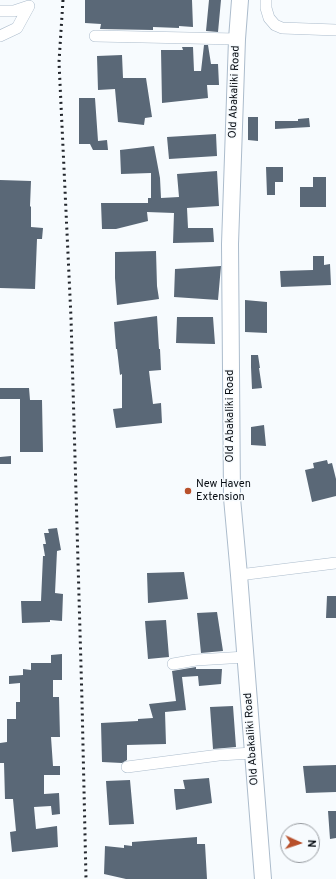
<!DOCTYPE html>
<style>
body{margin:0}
#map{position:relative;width:336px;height:879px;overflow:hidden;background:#f7fbfe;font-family:Overpass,sans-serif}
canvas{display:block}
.north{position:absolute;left:280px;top:823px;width:40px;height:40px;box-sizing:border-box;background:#f7fbfe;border:1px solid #979ba0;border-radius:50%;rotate:93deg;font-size:11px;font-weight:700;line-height:16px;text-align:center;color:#070c12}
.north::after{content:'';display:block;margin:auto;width:14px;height:18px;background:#b8502b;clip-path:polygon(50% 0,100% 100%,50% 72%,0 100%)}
</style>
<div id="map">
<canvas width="336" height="879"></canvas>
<div class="north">N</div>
</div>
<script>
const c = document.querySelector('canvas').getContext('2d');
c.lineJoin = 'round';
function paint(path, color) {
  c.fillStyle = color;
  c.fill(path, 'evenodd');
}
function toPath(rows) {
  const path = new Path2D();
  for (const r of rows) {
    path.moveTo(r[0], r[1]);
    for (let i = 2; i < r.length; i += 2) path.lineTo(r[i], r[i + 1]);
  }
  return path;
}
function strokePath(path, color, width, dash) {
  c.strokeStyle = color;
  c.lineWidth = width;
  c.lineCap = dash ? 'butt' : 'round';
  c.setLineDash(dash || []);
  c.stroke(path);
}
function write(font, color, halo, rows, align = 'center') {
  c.font = font + ' Overpass,sans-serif';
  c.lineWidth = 3;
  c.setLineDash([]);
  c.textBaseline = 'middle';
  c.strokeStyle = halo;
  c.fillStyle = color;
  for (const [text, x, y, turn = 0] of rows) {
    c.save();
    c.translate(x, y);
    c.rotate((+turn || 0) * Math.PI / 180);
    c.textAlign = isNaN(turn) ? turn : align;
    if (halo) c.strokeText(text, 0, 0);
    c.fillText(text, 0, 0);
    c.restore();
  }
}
paint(toPath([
 [85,0,192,0,193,27,179,26,179,28,153,27,153,30,100,29,101,24,85,23],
 [209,0,221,0,218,32,206,31],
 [204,45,208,45,211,64,218,64,219,85,207,85,208,98,162,103,161,50,183,50,182,47,193,47,194,71,201,71],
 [122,55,123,78,146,78,152,117,145,118,144,125,118,122,115,89,98,90,97,56],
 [79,98,95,98,98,141,107,140,108,150,93,150,90,144,79,144],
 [248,117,258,117,258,141,248,140],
 [309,118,310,127,275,129,275,121,298,121,298,119],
 [216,134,217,156,169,159,167,137],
 [154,146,160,178,161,198,179,197,177,174,217,171,219,206,187,208,188,228,213,228,214,242,173,243,174,213,147,212,148,221,116,229,102,229,101,203,148,203,148,198,151,198,151,173,121,174,120,150],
 [266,167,283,167,283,182,275,182,275,195,267,195],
 [313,177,326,177,326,207,300,207,300,187,313,187],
 [0,180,31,181,30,206,31,207,31,227,43,228,42,239,37,239,35,289,0,288],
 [156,251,157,286,159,299,117,305,115,278,115,252],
 [313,256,324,256,324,265,330,264,331,285,281,287,280,271,313,270],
 [221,266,218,300,174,297,175,269],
 [245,300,267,302,267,333,245,332],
 [157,316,159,349,160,349,161,370,149,371,153,404,161,403,162,423,116,428,113,409,122,408,122,374,120,375,117,349,116,349,114,322],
 [177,317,213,317,215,344,176,343],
 [251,355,258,355,260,368,259,368,262,388,252,389,251,367],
 [0,388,29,388,30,400,42,400,43,452,20,452,20,399,0,399],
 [264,425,266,446,251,445,251,427],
 [11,456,11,464,0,464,0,457],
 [327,460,328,464,332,463,336,479,336,496,312,502,305,470,314,468,313,463],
 [57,528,61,550,57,551,55,593,63,594,62,621,50,620,50,622,22,623,21,601,41,601,43,556,45,556,43,544,46,544,44,533,49,533,48,529],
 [184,572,188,599,148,603,147,573],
 [327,596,336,596,336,618,326,618],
 [217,612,223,651,201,653,197,613],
 [166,620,169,657,148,659,145,621],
 [62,654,62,680,53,680,53,697,59,697,60,737,51,737,53,766,60,766,60,775,44,775,44,794,59,793,60,814,52,815,51,806,34,807,36,829,57,826,58,847,12,852,10,832,16,831,13,799,5,799,4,763,0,763,0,743,7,742,7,719,16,719,16,702,20,702,20,683,9,684,9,676,23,675,23,669,31,670,31,663,51,663,51,655],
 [196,667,196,669,222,669,221,684,199,686,198,676,182,677,186,710,165,712,166,744,127,745,127,760,122,763,102,762,101,723,138,721,138,719,153,718,149,704,176,701,172,671],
 [233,706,236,747,213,749,210,707],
 [336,765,336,792,306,793,303,766],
 [209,778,212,803,176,810,174,789,185,789,183,780],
 [130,780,134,824,109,825,106,781],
 [328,811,336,811,336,838,330,839],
 [197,837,197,844,205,844,207,879,126,879,104,874,105,846,124,848,124,845,132,846,132,842]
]), '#5a6877');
const street = toPath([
 [266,0,266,8,269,18,275,25,282,28,336,30],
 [0,11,14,11,29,6,17,28,0,36],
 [95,36,237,39],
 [239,575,336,563],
 [173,664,196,660,246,657],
 [127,767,219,755,253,753]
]);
const secondary = toPath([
 [240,0,237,39,230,244,232,498,239,575,263,879]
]);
strokePath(street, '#acbccc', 12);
strokePath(secondary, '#acbccc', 18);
strokePath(street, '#fff', 11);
strokePath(secondary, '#fff', 16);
strokePath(toPath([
 [63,0,59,62,71,318,82,701,86,879]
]), '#21252b', 3, [2, 4]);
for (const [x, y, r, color] of [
 [188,491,4,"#b8502b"]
]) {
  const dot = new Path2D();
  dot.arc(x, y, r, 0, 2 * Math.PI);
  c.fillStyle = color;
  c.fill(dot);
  strokePath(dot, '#f7fbfe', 1.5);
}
write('11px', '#070c12', '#f7fbfe', [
 ["Old Abakaliki Road",235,92,-88],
 ["Old Abakaliki Road",231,416,-90],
 ["Old Abakaliki Road",252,739,-94]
]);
write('11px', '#070c12', '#f7fbfe', [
 ["New Haven",196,485],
 ["Extension",196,498]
], 'left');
</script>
